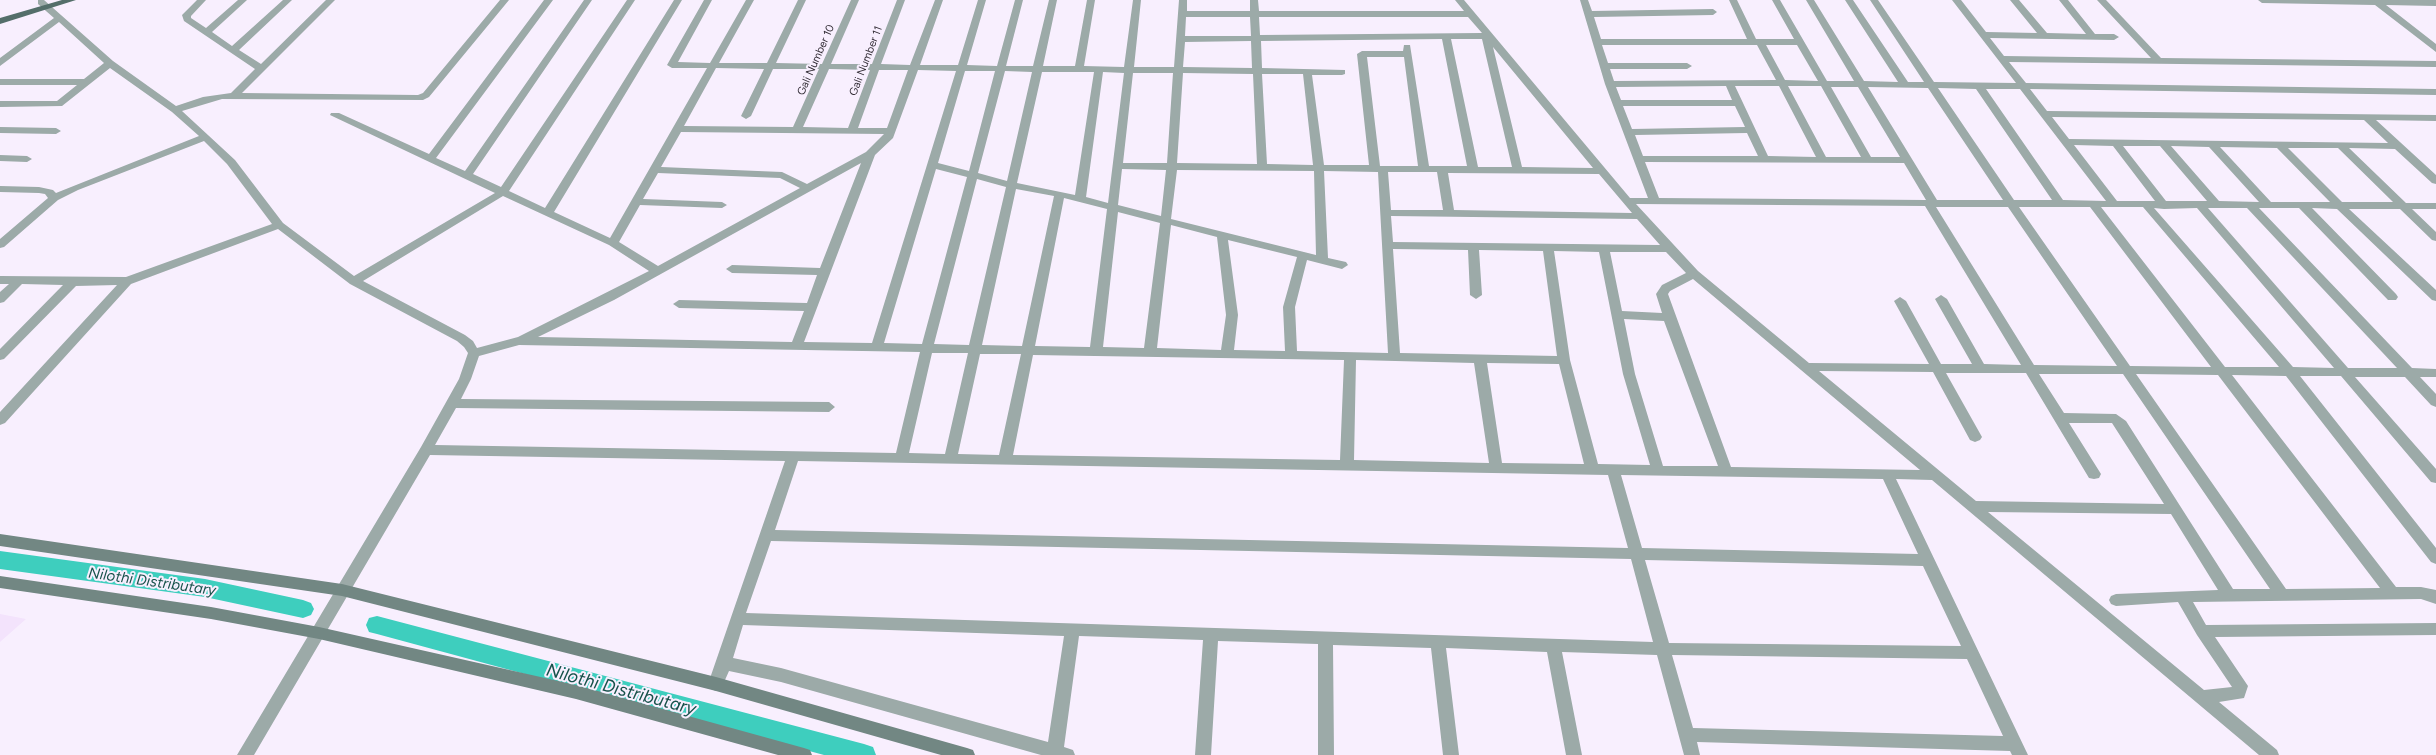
<!DOCTYPE html>
<style>
body{margin:0}
canvas{display:block;background:#f8effe}
</style>
<canvas width="2436" height="755"></canvas>
<script>
const c = document.querySelector('canvas').getContext('2d');
c.lineJoin = 'round';
function paint(path, color) {
  c.fillStyle = color;
  c.fill(path, 'evenodd');
}
function toPath(rows) {
  const path = new Path2D();
  for (const r of rows) {
    path.moveTo(r[0], r[1]);
    for (let i = 2; i < r.length; i += 2) path.lineTo(r[i], r[i + 1]);
  }
  return path;
}
function write(font, color, halo, rows, align = 'center') {
  c.font = font + ' Figtree,sans-serif';
  c.lineWidth = 4;
  c.setLineDash([]);
  c.textBaseline = 'middle';
  c.strokeStyle = halo;
  c.fillStyle = color;
  for (const [text, x, y, turn = 0] of rows) {
    c.save();
    c.translate(x, y);
    c.rotate((+turn || 0) * Math.PI / 180);
    c.textAlign = isNaN(turn) ? turn : align;
    if (halo) c.strokeText(text, 0, 0);
    c.fillText(text, 0, 0);
    c.restore();
  }
}
paint(toPath([
 [0,614,26,619,0,642]
]), '#f3e3fc');
paint(toPath([
 [0,551,205,579,303,600,311,603,314,609,311,615,303,618,205,597,0,569,0,551],
 [377,616,864,744,873,747,876,755,824,755,377,634,369,632,366,625,369,618,377,616]
]), '#3ecebe');
paint(toPath([
 [38,0,44,0,113,61,176,106,203,97,231,93,255,69,184,21,182,15,197,0,206,0,191,16,191,18,206,28,238,0,247,0,212,32,232,46,283,0,292,0,239,50,261,64,326,0,335,0,242,93,418,95,423,93,500,0,509,0,429,97,423,100,222,99,182,111,235,160,283,223,354,276,495,193,330,115,331,113,339,113,429,154,544,0,553,0,436,158,465,171,584,0,592,0,473,174,501,187,627,0,635,0,509,191,545,208,674,0,682,0,554,212,610,238,707,68,672,68,667,65,704,0,712,0,678,62,710,63,746,0,754,0,719,63,767,63,798,0,806,0,776,63,822,64,851,0,859,0,831,64,872,64,897,0,905,0,881,64,910,65,935,0,943,0,920,65,958,65,978,0,986,0,967,65,997,66,1015,0,1023,0,1006,66,1033,66,1049,0,1057,0,1043,66,1075,66,1087,0,1095,0,1084,66,1124,67,1133,0,1141,0,1134,67,1174,67,1179,0,1187,0,1187,11,1250,11,1250,0,1258,0,1259,11,1464,11,1455,0,1464,0,1630,198,1648,198,1605,84,1580,0,1588,0,1592,11,1713,9,1717,12,1713,15,1594,17,1601,39,1747,39,1729,0,1737,0,1756,39,1794,39,1772,0,1780,0,1827,81,1854,81,1806,0,1814,0,1864,81,1898,82,1845,0,1853,0,1908,82,1924,82,1870,0,1878,0,1934,82,2016,83,1952,0,1961,0,1986,32,2037,33,2010,0,2019,0,2047,33,2086,34,2059,0,2068,0,2095,34,2114,34,2119,37,2114,40,1990,38,2004,56,2151,58,2097,0,2106,0,2161,58,2436,61,2436,67,2009,62,2026,83,2436,89,2436,95,2030,89,2047,111,2436,115,2436,121,2376,120,2436,175,2436,184,2432,183,2395,149,2349,148,2406,203,2436,203,2436,209,2412,209,2436,232,2436,241,2432,240,2400,209,2349,209,2436,290,2436,301,2432,300,2337,209,2312,208,2396,294,2398,297,2396,300,2388,300,2299,208,2259,208,2412,368,2436,369,2436,377,2420,377,2436,394,2436,407,2431,405,2405,377,2355,377,2436,469,2436,483,2431,482,2341,376,2300,376,2436,548,2436,564,2431,562,2286,376,2232,375,2396,587,2421,587,2436,590,2436,604,2421,599,2193,602,2206,625,2436,623,2436,635,2215,637,2248,686,2244,698,2219,702,2277,750,2279,755,2259,755,1932,480,1896,479,2028,755,2012,755,2010,751,1697,742,1700,755,1684,755,1657,655,1562,652,1582,755,1566,755,1547,652,1446,648,1459,755,1443,755,1431,648,1333,645,1334,755,1318,755,1318,644,1218,641,1211,755,1195,755,1203,640,1079,636,1064,747,1073,750,1075,755,1041,755,781,682,729,671,721,689,716,691,711,689,708,684,785,461,430,455,254,755,237,755,421,447,459,379,468,353,464,347,457,341,350,284,278,229,131,284,5,423,0,425,0,412,117,285,76,286,4,359,0,360,0,349,63,285,22,284,4,302,0,303,0,292,9,284,0,284,0,276,126,277,272,224,227,164,204,141,78,190,58,200,4,247,0,248,0,239,48,198,45,194,39,193,0,192,0,186,39,187,53,190,56,193,199,136,172,112,110,68,62,106,0,107,0,101,57,101,77,85,0,85,0,79,84,79,104,63,59,22,0,66,0,58,54,18,38,4,38,0],
 [1186,17,1250,17,1251,36,1185,36,1186,17],
 [1259,17,1468,17,1482,33,1260,35,1259,17],
 [1442,39,1467,166,1429,166,1410,45,1404,45,1403,51,1362,51,1357,54,1369,165,1324,165,1312,75,1342,75,1345,74,1345,70,1262,68,1261,41,1442,39],
 [1451,39,1482,39,1512,167,1478,167,1451,39],
 [1251,41,1252,68,1183,67,1185,42,1251,41],
 [1602,45,1757,45,1776,80,1614,81,1610,69,1687,69,1692,66,1687,63,1608,63,1602,45],
 [1766,45,1797,45,1818,81,1785,80,1766,45],
 [1493,47,1593,168,1522,167,1493,47],
 [1367,57,1404,57,1418,166,1380,166,1367,57],
 [716,68,764,69,741,116,746,119,751,116,773,69,819,69,793,127,684,126,716,68],
 [829,69,870,70,848,128,803,127,829,69],
 [879,70,908,70,887,128,858,128,879,70],
 [918,70,956,71,872,343,804,342,875,155,893,138,918,70],
 [965,71,995,71,969,171,938,163,965,71],
 [1005,71,1032,72,1007,181,978,173,1005,71],
 [1042,72,1094,72,1075,195,1017,183,1042,72],
 [1103,72,1124,73,1108,203,1086,197,1103,72],
 [1133,73,1173,73,1167,163,1123,163,1133,73],
 [1183,73,1253,74,1257,164,1177,163,1183,73],
 [1262,74,1303,74,1313,165,1267,164,1262,74],
 [1726,86,1732,100,1621,100,1616,87,1726,86],
 [1735,86,1779,86,1816,157,1768,156,1735,86],
 [1788,86,1821,86,1861,157,1826,157,1788,86],
 [1831,87,1858,87,1900,157,1871,157,1831,87],
 [1868,87,1928,88,2003,200,1937,200,1868,87],
 [1938,88,1976,89,2052,200,2014,200,1938,88],
 [1986,89,2020,89,2106,201,2063,200,1986,89],
 [1623,106,1735,106,1745,127,1632,129,1623,106],
 [2052,117,2364,120,2388,143,2069,139,2052,117],
 [681,132,884,134,866,152,807,184,782,172,661,167,681,132],
 [1747,133,1758,156,1643,156,1635,135,1747,133],
 [2074,145,2113,146,2155,201,2117,201,2074,145],
 [2123,146,2160,146,2207,201,2166,201,2123,146],
 [2171,146,2209,147,2259,202,2219,201,2171,146],
 [2220,147,2277,148,2330,202,2271,202,2220,147],
 [2288,148,2338,148,2393,202,2342,202,2288,148],
 [1645,162,1904,163,1926,200,1659,198,1645,162],
 [861,163,820,268,732,265,726,269,732,273,817,275,807,303,679,300,673,304,679,308,804,311,792,342,538,337,614,300,861,163],
 [936,169,967,177,922,344,884,343,936,169],
 [1122,169,1166,170,1161,216,1118,205,1122,169],
 [1177,170,1314,171,1316,255,1171,219,1177,170],
 [1324,171,1378,172,1388,353,1297,351,1295,307,1307,260,1342,269,1348,265,1346,262,1328,258,1324,171],
 [1388,172,1437,172,1443,210,1391,210,1388,172],
 [658,173,780,178,800,188,658,266,619,242,640,205,722,208,727,205,722,202,643,199,658,173],
 [1448,173,1599,174,1632,213,1454,210,1448,173],
 [977,179,1006,187,969,345,934,344,977,179],
 [1016,189,1054,196,1022,346,982,345,1016,189],
 [503,196,609,245,649,271,518,337,477,348,473,341,465,335,363,281,503,196],
 [1064,198,1107,209,1090,347,1035,346,1064,198],
 [1636,204,1925,206,2021,365,1984,364,1947,299,1941,295,1935,299,1972,364,1941,364,1906,301,1900,297,1894,301,1929,364,1809,363,1698,271,1636,204],
 [1936,207,2008,207,2117,366,2034,365,1936,207],
 [2019,207,2090,207,2211,367,2130,366,2019,207],
 [2101,207,2143,207,2279,367,2225,367,2101,207],
 [2154,208,2164,209,2197,208,2334,368,2293,367,2154,208],
 [2208,208,2247,208,2397,368,2348,368,2208,208],
 [1118,212,1160,223,1144,348,1103,347,1118,212],
 [1391,216,1637,219,1660,245,1393,242,1391,216],
 [1171,225,1217,237,1226,315,1221,350,1157,348,1171,225],
 [1228,240,1297,257,1283,307,1285,351,1234,350,1238,315,1228,240],
 [1393,249,1468,250,1470,295,1476,299,1482,295,1479,250,1543,251,1557,356,1400,353,1393,249],
 [1554,251,1599,252,1623,374,1650,465,1598,464,1570,360,1554,251],
 [1610,252,1666,252,1686,273,1662,285,1656,294,1662,313,1622,311,1610,252],
 [1693,279,1801,370,1920,470,1731,467,1668,294,1670,291,1693,279],
 [1624,319,1664,321,1718,466,1663,466,1635,374,1624,319],
 [519,345,920,352,896,453,435,445,456,408,829,412,835,407,829,402,461,399,471,379,479,356,519,345],
 [932,353,968,353,945,454,909,453,932,353],
 [980,354,1021,354,999,455,958,454,980,354],
 [1033,355,1344,360,1340,460,1013,455,1033,355],
 [1356,360,1474,363,1489,463,1354,460,1356,360],
 [1487,363,1559,364,1584,464,1502,463,1487,363],
 [1819,371,1933,372,1970,440,1975,442,1980,440,1982,437,1946,373,2026,373,2089,478,2094,479,2099,478,2101,474,2069,423,2112,423,2164,504,1976,501,1819,371],
 [2039,374,2123,374,2270,589,2233,589,2126,421,2116,414,2064,413,2039,374],
 [2136,374,2218,375,2380,588,2286,589,2136,374],
 [798,461,1608,475,1628,548,775,530,798,461],
 [1621,475,1883,479,1918,554,1642,548,1621,475],
 [1988,512,2171,514,2218,590,2116,594,2111,596,2109,600,2111,604,2116,606,2178,602,2197,635,2232,687,2204,690,1988,512],
 [771,541,1631,559,1653,642,746,613,771,541],
 [1645,560,1923,566,1961,646,1669,643,1645,560],
 [743,625,1064,636,1048,742,781,668,733,658,743,625],
 [1672,655,1967,659,2003,736,1693,728,1672,655],
 [2258,0,2436,0,2436,6,2386,5,2436,44,2436,52,2375,5,2262,3,2258,0],
 [0,127,56,128,61,131,56,134,0,133,0,127],
 [0,155,27,156,32,159,27,162,0,161,0,155]
]), '#9caaa8');
paint(toPath([
 [0,534,342,584,716,677,967,748,973,750,975,755,941,755,716,691,342,596,0,546,0,534],
 [0,576,211,607,319,627,576,685,804,748,810,750,812,755,778,755,576,699,319,639,211,619,0,588,0,576]
]), '#728783');
paint(toPath([
 [62,0,76,0,0,24,0,18,62,0]
]), '#546e6a');
write('11px', '#332d36', '#f8effe', [
 ["Gali Number 10",816,60,-66],
 ["Gali Number 11",866,61,-69]
]);
write('italic 15px', '#17524b', '#f8effe', [
 ["Nilothi Distributary",152,582,8]
]);
write('italic 18px', '#17524b', '#f8effe', [
 ["Nilothi Distributary",621,690,15]
]);
</script>
